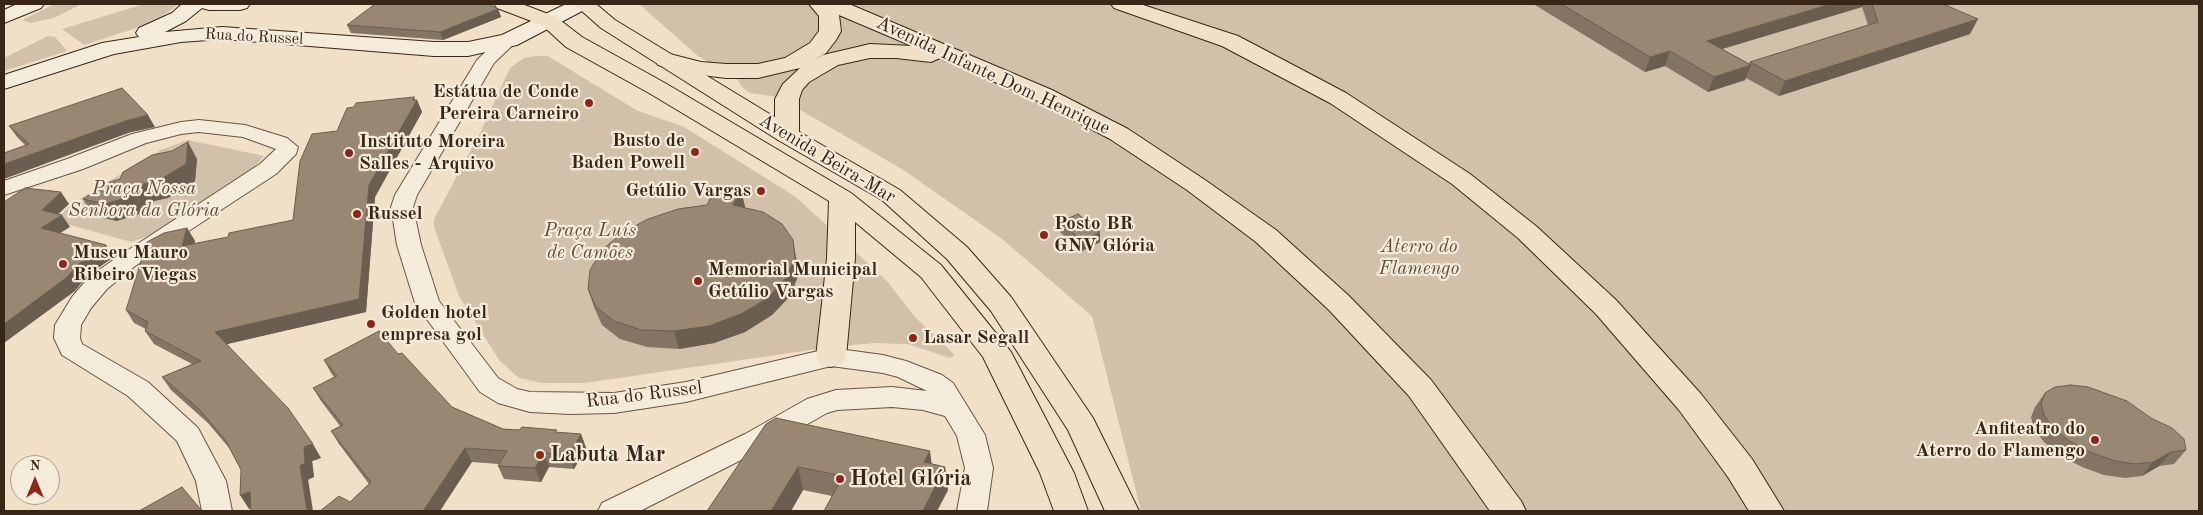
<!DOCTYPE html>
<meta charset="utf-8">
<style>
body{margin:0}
#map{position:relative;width:2203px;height:515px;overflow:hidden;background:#f0e0c8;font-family:"Old Standard TT",serif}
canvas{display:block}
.frame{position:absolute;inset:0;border:5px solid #382717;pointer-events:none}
.north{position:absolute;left:10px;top:455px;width:50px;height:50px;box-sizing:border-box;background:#f5ebdb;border:1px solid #a99d8d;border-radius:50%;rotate:0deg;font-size:14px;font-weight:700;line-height:20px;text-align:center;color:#382717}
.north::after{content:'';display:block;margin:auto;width:18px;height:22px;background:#8f2418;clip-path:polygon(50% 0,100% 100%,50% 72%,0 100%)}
</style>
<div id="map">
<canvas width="2203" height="515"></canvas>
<div class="frame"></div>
<div class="north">N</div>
</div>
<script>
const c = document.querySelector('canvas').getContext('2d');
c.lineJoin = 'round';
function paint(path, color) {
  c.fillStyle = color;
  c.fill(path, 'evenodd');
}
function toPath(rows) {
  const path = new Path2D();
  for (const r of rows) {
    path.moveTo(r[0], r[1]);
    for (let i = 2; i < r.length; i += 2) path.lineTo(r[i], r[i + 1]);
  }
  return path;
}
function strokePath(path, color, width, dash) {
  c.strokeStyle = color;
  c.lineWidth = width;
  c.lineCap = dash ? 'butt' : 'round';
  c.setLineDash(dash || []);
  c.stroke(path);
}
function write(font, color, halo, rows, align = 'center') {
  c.font = font + ' "Old Standard TT",serif';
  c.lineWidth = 4.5;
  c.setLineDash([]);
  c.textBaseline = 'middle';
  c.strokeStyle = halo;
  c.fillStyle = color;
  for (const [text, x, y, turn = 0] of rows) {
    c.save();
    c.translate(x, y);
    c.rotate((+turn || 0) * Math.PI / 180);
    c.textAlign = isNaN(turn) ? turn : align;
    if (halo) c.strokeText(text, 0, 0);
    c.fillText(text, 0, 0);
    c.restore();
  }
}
paint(toPath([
 [55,4,82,4,54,18,31,23,24,21,24,19],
 [144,4,177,5,163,16,142,26,84,45,62,29],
 [639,4,2199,4,2199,511,1141,511,1092,316,1002,239,905,171,778,97,750,93,743,88,737,79,698,56],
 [48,36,55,37,67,51,4,71,4,58],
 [535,56,548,56,636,110,684,127,796,197,887,281,914,316,955,355,950,358,907,344,874,343,824,348,585,383,542,383,519,378,499,360,459,296,434,227,434,219,480,133,510,68,524,58],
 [188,140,264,156,253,169,155,233,132,242,55,221,73,203,161,150]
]), '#d1c1aa');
const street = toPath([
 [509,34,516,36,518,40,494,63,417,195,413,207,421,245,439,301,498,378,517,389,530,392,614,393,686,382,831,348,883,355,906,361,942,375,953,383,985,435,993,468,987,511,957,511,965,468,957,436,945,416,923,410,892,407,837,410,827,413,765,448,640,511,598,511,602,503,745,434,807,399,836,390,892,387,927,391,898,377,883,373,831,366,686,402,614,413,570,414,530,412,498,403,480,392,415,303,397,245,391,207,395,195,477,60,502,36,509,34],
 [199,120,245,125,287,138,298,147,296,154,276,174,135,266,107,289,91,308,81,325,80,338,82,344,148,382,198,428,226,481,232,511,202,511,196,481,177,441,128,396,62,355,54,338,55,325,72,297,89,277,119,256,260,164,276,149,243,137,199,132,181,134,146,143,83,169,4,195,4,181,67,159,132,134,181,122,199,120]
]);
const secondary = toPath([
 [17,4,44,4,41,8,4,23,4,10,17,4],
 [182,4,250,4,247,8,240,10,209,10,202,8,186,21,165,32,222,27,434,42,468,42,502,35,566,4,591,4,588,8,517,45,468,56,434,56,222,39,181,42,114,54,4,89,4,75,102,43,139,37,136,33,139,28,172,13,182,4]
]);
const primary = toPath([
 [494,4,522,4,556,17,582,37,665,83,851,193,941,265,1011,352,1074,473,1088,511,1054,511,1040,473,983,357,921,277,855,222,855,258,846,357,842,364,831,367,820,364,816,357,827,258,829,201,649,93,566,47,542,25,497,8,494,4],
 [574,4,596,4,615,20,796,130,900,190,967,247,1011,297,1093,418,1139,511,1105,511,1068,430,991,311,947,259,882,200,778,140,601,28,574,4]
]);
const highway = toPath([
 [809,4,849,4,1052,90,1128,129,1205,180,1276,230,1349,296,1431,380,1521,501,1526,511,1490,511,1409,396,1329,310,1256,242,1187,190,1110,139,1036,100,940,58,931,62,896,58,870,58,838,65,809,82,802,90,799,99,799,135,796,140,787,142,778,140,775,135,775,99,783,84,800,68,758,78,726,78,693,74,658,65,655,60,658,55,666,53,701,62,726,64,758,64,785,58,810,43,819,31,819,16,809,4],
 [839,15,912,46,870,44,823,55,812,61,826,53,836,40,841,31,839,15],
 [1111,4,1140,4,1238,36,1346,93,1470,174,1536,226,1616,300,1701,394,1752,459,1784,511,1749,511,1728,477,1679,410,1596,314,1518,238,1452,184,1330,103,1222,46,1114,8,1111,4]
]);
strokePath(street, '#665543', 2);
strokePath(secondary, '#382717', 2);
strokePath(primary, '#382717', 2);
strokePath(highway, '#382717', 2);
paint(street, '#f5ebdb');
paint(secondary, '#f5ebdb');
paint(primary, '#f0e0c8');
paint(highway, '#f0e0c8');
paint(toPath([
 [1536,4,1943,4,1970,34,1779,96,1746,78,1745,80,1708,92,1665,66,1645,72,1535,5],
 [1862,7,1868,25,1750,62,1749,64,1722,49],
 [498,9,501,17,443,40,351,33,347,25],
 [415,100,417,100,422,112,375,197,366,312,227,344,321,458,312,461,314,477,249,509,241,470,230,449,208,423,171,390,162,377,192,364,154,344,145,331,146,329,134,323,126,310,187,228,195,241,194,244,228,237,293,220,337,131],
 [9,126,155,127,131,132,25,145,17,137],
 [197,159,195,181,168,198,154,201,151,206,137,215,116,221,94,216,83,199],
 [741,190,745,207,744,208,796,257,798,276,790,296,772,315,745,332,714,343,679,349,647,347,620,339,602,325,594,307,588,289,707,205],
 [1060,222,1100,242,1082,251,1060,232],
 [398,354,452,407,503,429,581,434,586,448,574,469,549,467,541,482,504,479,498,466,499,464,472,462,350,502,369,484,339,444,331,431,340,426,321,401,313,388,334,377,331,373,324,360],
 [2045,393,2186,450,2174,464,2159,466,2142,476,2125,478,2104,475,2082,467,2061,456,2044,442,2034,429,2031,417,2035,407],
 [766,424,945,467,948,490,937,511,824,511,832,496,803,490,791,511,707,511]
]), '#837463');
paint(toPath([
 [1831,4,1863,4,1862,7,1702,55,1707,41],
 [498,9,501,17,443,40,440,32],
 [1978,19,1970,34,1779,96,1785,81],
 [1670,51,1665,66,1645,72,1650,57],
 [1751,65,1745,80,1708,92,1714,77],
 [414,97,416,102,417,100,422,112,375,197,366,312,223,345,215,332,369,185],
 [148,115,155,127,131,132,4,179,4,164,125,121],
 [188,142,197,159,195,181,168,198,154,201,151,206,137,215,116,221,105,204,144,184],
 [741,190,745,207,737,222,733,205],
 [61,192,69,204,50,222,42,210],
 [62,215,70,227,49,240,41,228],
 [187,228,195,241,190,259,182,246],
 [1100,232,1100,242,1082,251,1082,241],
 [793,240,796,257,798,276,790,296,772,315,745,332,714,343,679,349,674,331],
 [106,245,114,257,88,275,75,291,4,343,4,324,80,263],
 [581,434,586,448,574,469,569,455],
 [313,444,321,458,312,461,314,477,308,479,313,511,307,511,300,466,304,447],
 [465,448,472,462,440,511,423,511],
 [930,451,933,474,924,462],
 [2171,452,2159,466,2142,476,2153,462],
 [544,453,549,467,541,482,535,468],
 [798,467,803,490,791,511,771,511],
 [945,467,948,490,937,511,923,511],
 [250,492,259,505,249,509,240,495]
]), '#6a5e50');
const building = toPath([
 [375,4,489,4,498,9,440,32,347,25,375,4],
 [1561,4,1831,4,1707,41,1751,65,1714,77,1670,51,1650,57,1561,4],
 [1872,4,1943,4,1978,19,1785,81,1750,62,1878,22,1872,4],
 [122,88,148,115,125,121,4,164,4,153,29,144,9,126,122,88],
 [414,97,413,100,417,100,369,185,359,299,215,332,288,408,313,444,304,447,305,463,300,466,307,511,251,511,250,492,240,495,241,470,226,441,199,409,162,377,201,361,145,331,148,322,126,310,147,242,164,233,187,228,182,246,228,237,229,233,293,220,300,161,312,134,337,131,347,108,354,107,356,103,414,97],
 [188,142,186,164,158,181,144,184,141,189,126,198,105,204,83,199,110,182,120,179,123,172,152,155,172,151,188,142],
 [25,188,61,192,42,210,62,215,41,228,106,245,80,263,66,278,4,324,4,202,25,188],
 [715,189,741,190,733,205,763,212,782,224,793,240,795,258,786,278,768,298,741,314,709,326,674,331,641,330,614,321,596,307,588,289,590,270,602,250,622,233,648,219,678,209,707,205,715,189],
 [1078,214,1100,232,1082,241,1060,222,1078,214],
 [379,331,398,354,402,353,452,407,503,429,519,430,522,427,557,430,555,432,581,434,569,455,544,453,535,468,498,466,507,451,465,448,423,511,320,511,339,496,350,502,371,482,331,431,343,425,313,388,337,376,324,360,379,331],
 [2071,385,2088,387,2127,401,2151,418,2172,428,2184,439,2186,450,2171,452,2153,462,2136,464,2115,461,2092,453,2071,442,2054,429,2044,415,2041,403,2045,393,2055,387,2071,385],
 [776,418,930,451,924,462,945,467,923,511,824,511,843,476,798,467,771,511,707,511,766,424,776,418],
 [182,487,202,511,139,511,182,487]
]);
paint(building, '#988773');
strokePath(building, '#6a5e50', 1);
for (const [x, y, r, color] of [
 [589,103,5,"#8f2418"],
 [695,152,5,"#8f2418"],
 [349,153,5,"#8f2418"],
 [761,191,5,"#8f2418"],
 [357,214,5,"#8f2418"],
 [1044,235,5,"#8f2418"],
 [63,264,5,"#8f2418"],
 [698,281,5,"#8f2418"],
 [371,324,5,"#8f2418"],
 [913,338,5,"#8f2418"],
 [2095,440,5,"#8f2418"],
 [540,455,5,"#8f2418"],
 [840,479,5,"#8f2418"]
]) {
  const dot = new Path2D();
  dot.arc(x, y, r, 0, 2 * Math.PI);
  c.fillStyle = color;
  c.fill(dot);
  strokePath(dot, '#f5ebdb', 2);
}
write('16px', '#382717', '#f5ebdb', [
 ["Rua do Russel",254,37,3]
]);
write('19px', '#382717', '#f5ebdb', [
 ["Avenida Infante Dom Henrique",993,76,25],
 ["Avenida Beira-Mar",827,159,31],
 ["Rua do Russel",644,395,-7]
]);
write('bold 19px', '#382717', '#f5ebdb', [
 ["Estátua de Conde",579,92,"right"],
 ["Pereira Carneiro",579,114,"right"],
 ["Busto de",685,141,"right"],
 ["Baden Powell",685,163,"right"],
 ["Instituto Moreira",359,142],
 ["Salles - Arquivo",359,164],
 ["Getúlio Vargas",751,191,"right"],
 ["Russel",367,214],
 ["Posto BR",1054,224],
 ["GNV Glória",1054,246],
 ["Museu Mauro",73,253],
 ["Ribeiro Viegas",73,275],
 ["Memorial Municipal",708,270],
 ["Getúlio Vargas",708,292],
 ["Golden hotel",381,313],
 ["empresa gol",381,335],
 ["Lasar Segall",923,338],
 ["Anfiteatro do",2085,429,"right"],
 ["Aterro do Flamengo",2085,451,"right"]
], 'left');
write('italic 19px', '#5e4e3c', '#f5ebdb', [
 ["Praça Nossa",144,189],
 ["Senhora da Glória",144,211],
 ["Praça Luís",590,231],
 ["de Camões",590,253],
 ["Aterro do",1419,247],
 ["Flamengo",1419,269]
]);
write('bold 22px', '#382717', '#f5ebdb', [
 ["Labuta Mar",550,455],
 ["Hotel Glória",850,479]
], 'left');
</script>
